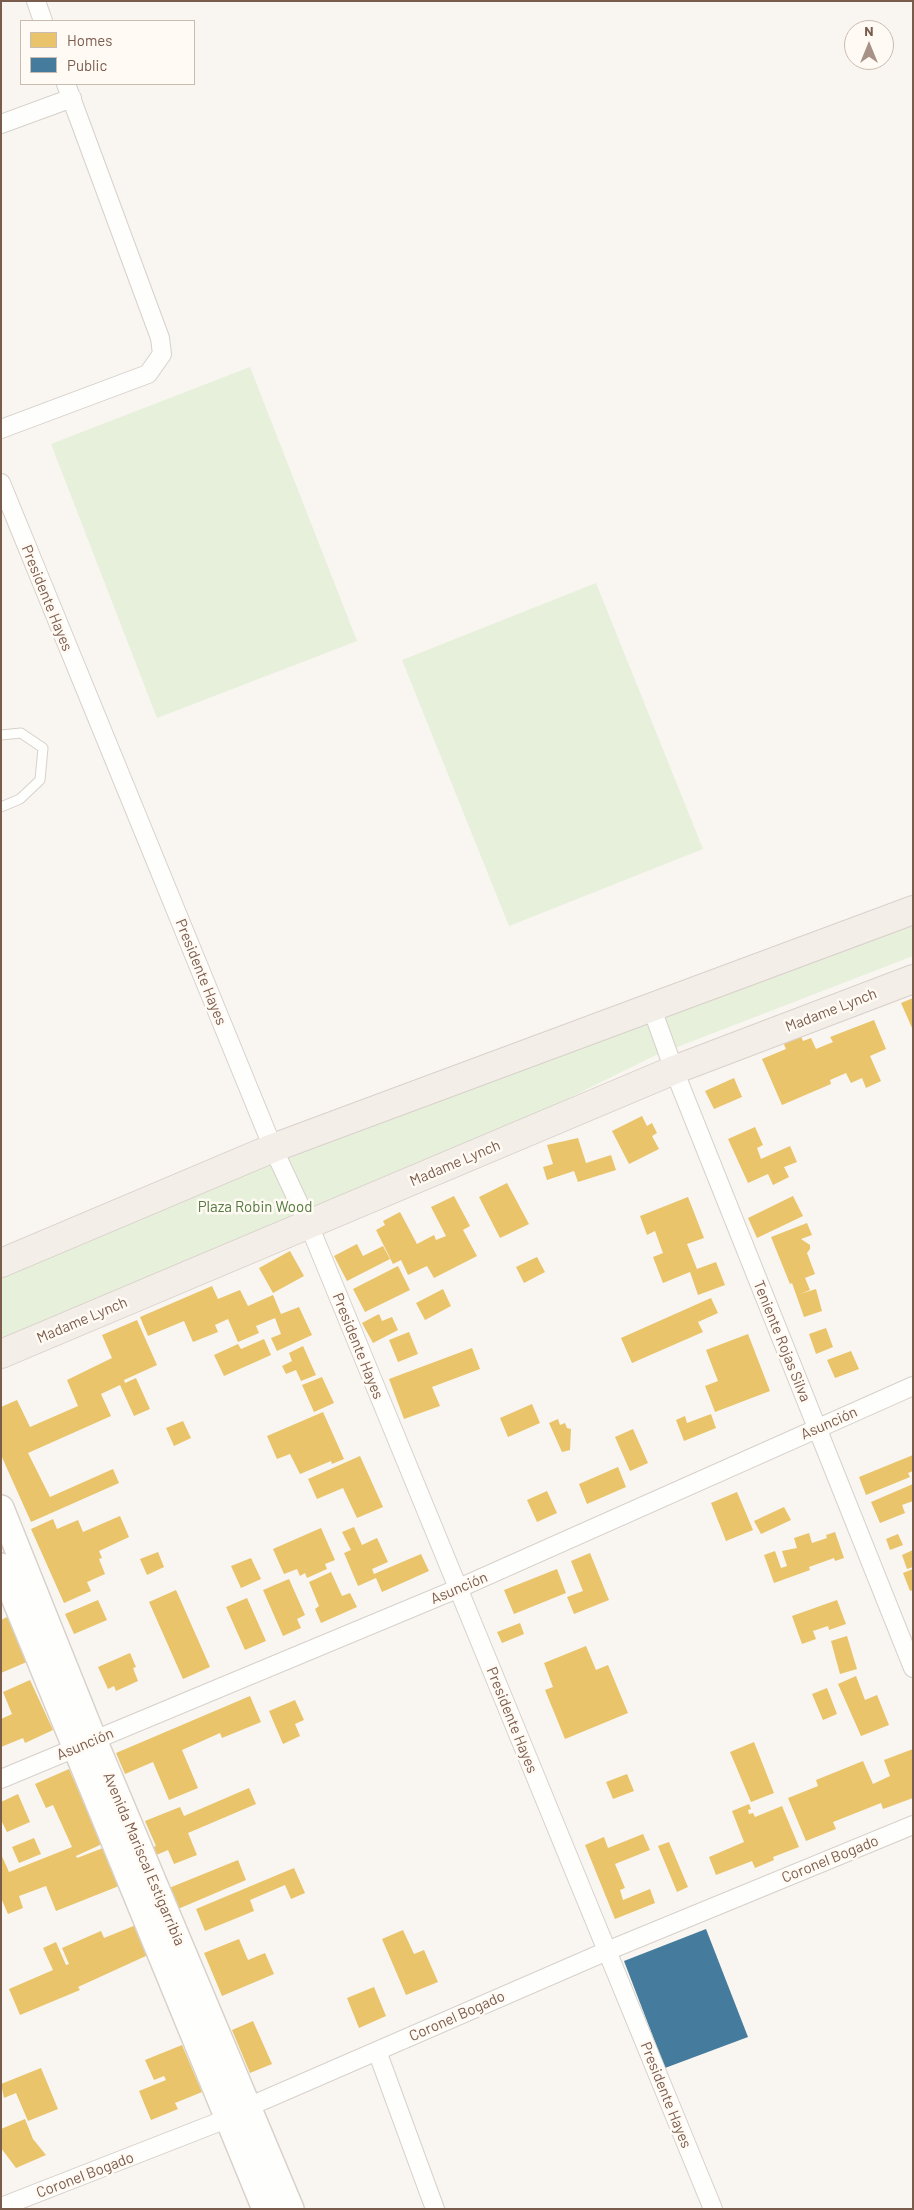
<!DOCTYPE html>
<meta charset="utf-8">
<style>
body{margin:0}
#map{position:relative;width:914px;height:2210px;overflow:hidden;background:#f9f5f0;font-family:Barlow,sans-serif}
canvas{display:block}
.frame{position:absolute;inset:0;border:2px solid #7a5c4d;pointer-events:none}
.legend{position:absolute;left:20px;top:20px;width:175px;height:65px;box-sizing:border-box;background:#fffaf3;border:1px solid #cabbb1;margin:0;padding:6px 9px;list-style:none;font-size:15px;color:#7a5c4d}
.legend li{display:flex;align-items:center;gap:10px;height:25px}
.legend b{width:25px;border:1px solid #cabbb1}
.north{position:absolute;left:844px;top:20px;width:50px;height:50px;box-sizing:border-box;background:#fffaf3;border:1px solid #cabbb1;border-radius:50%;rotate:0deg;font-size:14px;font-weight:700;line-height:20px;text-align:center;color:#7a5c4d}
.north::after{content:'';display:block;margin:auto;width:18px;height:22px;background:#a69286;clip-path:polygon(50% 0,100% 100%,50% 72%,0 100%)}
</style>
<div id="map">
<canvas width="914" height="2210"></canvas>
<div class="frame"></div>
<ul class="legend">
<li><b style="height:14px;background:#e9c46a"></b>Homes</li>
<li><b style="height:14px;background:#457b9d"></b>Public</li>
</ul>
<div class="north">N</div>
</div>
<script>
const c = document.querySelector('canvas').getContext('2d');
c.lineJoin = 'round';
function paint(path, color) {
  c.fillStyle = color;
  c.fill(path, 'evenodd');
}
function toPath(rows) {
  const path = new Path2D();
  for (const r of rows) {
    path.moveTo(r[0], r[1]);
    for (let i = 2; i < r.length; i += 2) path.lineTo(r[i], r[i + 1]);
  }
  return path;
}
function strokePath(path, color, width, dash) {
  c.strokeStyle = color;
  c.lineWidth = width;
  c.lineCap = dash ? 'butt' : 'round';
  c.setLineDash(dash || []);
  c.stroke(path);
}
function write(font, color, halo, rows, align = 'center') {
  c.font = font + ' Barlow,sans-serif';
  c.lineWidth = 5;
  c.setLineDash([]);
  c.textBaseline = 'middle';
  c.strokeStyle = halo;
  c.fillStyle = color;
  for (const [text, x, y, turn = 0] of rows) {
    c.save();
    c.translate(x, y);
    c.rotate((+turn || 0) * Math.PI / 180);
    c.textAlign = isNaN(turn) ? turn : align;
    if (halo) c.strokeText(text, 0, 0);
    c.fillText(text, 0, 0);
    c.restore();
  }
}
paint(toPath([
 [250,367,357,641,157,718,51,444],
 [596,583,703,849,509,926,402,660],
 [913,926,913,956,654,1056,297,1232,1,1362,1,1276,265,1159,639,1022]
]), '#e7f0db');
paint(toPath([
 [913,998,913,1030,901,1003],
 [874,1020,886,1049,870,1056,881,1081,866,1088,862,1078,851,1083,846,1073,830,1080,831,1084,782,1105,762,1059,786,1049,780,1035,797,1027,803,1041,811,1038,816,1049,833,1042,830,1037],
 [734,1078,742,1097,714,1109,705,1091],
 [642,1116,647,1126,652,1123,657,1133,652,1136,659,1149,629,1164,612,1131],
 [755,1127,763,1145,757,1148,761,1159,790,1146,797,1162,784,1167,789,1177,773,1185,768,1174,748,1183,728,1139],
 [578,1138,586,1163,611,1155,616,1170,578,1182,574,1171,547,1180,543,1167,553,1164,547,1145],
 [507,1183,529,1224,500,1238,479,1197],
 [454,1196,470,1226,463,1230,477,1256,434,1278,427,1266,408,1275,401,1260,393,1264,376,1230,385,1225,383,1221,400,1212,417,1244,434,1235,436,1240,446,1236,431,1207],
 [793,1196,803,1216,757,1238,748,1218],
 [688,1197,704,1238,687,1244,697,1269,716,1262,725,1285,698,1295,690,1272,663,1283,653,1257,663,1253,655,1231,647,1235,640,1216],
 [807,1223,812,1235,801,1239,810,1245,810,1249,807,1253,815,1274,805,1278,810,1290,800,1294,816,1289,822,1311,804,1317,792,1283,790,1284,771,1237],
 [357,1244,363,1256,383,1246,390,1259,347,1281,334,1256],
 [290,1251,304,1276,273,1293,259,1268],
 [537,1257,545,1272,524,1283,516,1267],
 [398,1266,410,1290,365,1312,353,1289],
 [212,1286,218,1299,240,1290,248,1306,273,1295,281,1314,299,1307,312,1335,277,1351,271,1338,281,1334,275,1318,256,1326,259,1333,238,1342,228,1319,215,1325,218,1332,193,1342,184,1321,148,1336,140,1317],
 [443,1289,451,1306,425,1320,416,1303],
 [711,1298,718,1313,698,1322,703,1332,632,1363,621,1338],
 [379,1314,382,1321,392,1317,398,1330,373,1343,362,1323],
 [137,1320,157,1365,124,1380,125,1383,136,1378,150,1409,134,1416,120,1385,101,1394,111,1416,28,1453,50,1497,113,1469,119,1483,31,1522,1,1455,1,1407,17,1400,30,1427,78,1406,67,1380,112,1358,102,1335],
 [826,1328,833,1347,816,1354,809,1334],
 [409,1332,418,1354,398,1362,389,1340],
 [748,1334,770,1391,715,1412,705,1386,718,1381,706,1350],
 [264,1339,271,1355,224,1376,214,1355,238,1344,241,1349],
 [303,1346,316,1375,301,1381,296,1370,286,1374,282,1366,292,1361,289,1353],
 [472,1348,480,1369,432,1387,440,1406,404,1419,389,1379],
 [851,1351,859,1369,835,1378,827,1360],
 [322,1377,334,1403,314,1412,302,1385],
 [532,1404,540,1423,508,1437,500,1418],
 [323,1412,344,1459,332,1464,331,1461,300,1474,290,1454,277,1459,267,1436],
 [711,1414,716,1428,684,1441,676,1420,685,1416,687,1423],
 [558,1419,560,1425,565,1423,567,1428,571,1429,570,1450,562,1452,549,1423],
 [183,1421,191,1438,174,1446,166,1428],
 [633,1429,648,1463,630,1471,615,1437],
 [913,1455,913,1471,908,1473,910,1477,866,1495,859,1477],
 [360,1456,383,1507,357,1518,343,1488,317,1499,308,1479],
 [618,1467,626,1487,587,1504,579,1484],
 [913,1484,913,1501,902,1505,905,1513,880,1523,871,1502],
 [547,1491,557,1513,537,1522,527,1500],
 [737,1492,753,1530,726,1541,711,1503],
 [784,1507,791,1520,761,1534,754,1521],
 [120,1516,129,1537,99,1551,102,1558,99,1559,105,1574,87,1582,91,1591,64,1603,31,1529,53,1519,57,1529,78,1520,83,1532],
 [354,1527,362,1545,377,1538,388,1562,372,1569,374,1574,421,1554,429,1571,382,1592,376,1578,358,1586,344,1553,351,1550,342,1532],
 [321,1528,335,1560,325,1564,327,1569,307,1578,305,1573,300,1576,297,1569,284,1574,273,1549],
 [835,1532,844,1558,835,1561,834,1558,809,1567,810,1570,774,1583,764,1555,775,1551,781,1568,787,1566,782,1551,797,1548,794,1538,809,1533,812,1543,827,1538,826,1535],
 [898,1534,903,1545,890,1550,886,1539],
 [913,1550,913,1567,907,1569,902,1555],
 [158,1552,164,1567,147,1575,140,1559],
 [590,1553,609,1600,574,1614,567,1597,583,1591,571,1561],
 [251,1558,261,1579,241,1588,231,1566],
 [557,1569,566,1593,514,1614,504,1590],
 [913,1569,913,1590,910,1591,903,1573],
 [331,1572,342,1596,350,1593,357,1607,321,1623,315,1609,319,1606,309,1582],
 [289,1579,305,1615,297,1619,301,1628,283,1636,263,1590],
 [176,1590,210,1667,183,1679,149,1602],
 [247,1598,266,1641,245,1650,226,1607],
 [98,1600,107,1620,74,1634,65,1614],
 [837,1600,846,1624,829,1630,828,1626,813,1631,816,1639,802,1644,792,1616],
 [9,1616,29,1661,1,1673,1,1620],
 [520,1623,524,1634,502,1643,497,1632],
 [847,1636,857,1669,840,1674,831,1641],
 [586,1646,596,1670,608,1665,628,1713,565,1739,545,1690,553,1687,544,1663],
 [130,1653,136,1667,133,1668,138,1681,116,1691,114,1686,108,1689,98,1667],
 [856,1676,865,1700,877,1695,889,1725,861,1736,838,1684],
 [30,1680,53,1730,25,1743,23,1738,1,1747,1,1719,12,1714,3,1692],
 [827,1688,837,1714,823,1720,812,1694],
 [250,1696,261,1722,222,1738,220,1733,182,1750,198,1788,169,1800,153,1762,125,1774,116,1753],
 [295,1700,304,1720,295,1724,300,1736,283,1744,269,1711],
 [754,1742,774,1793,751,1802,730,1752],
 [913,1749,913,1798,883,1809,881,1803,833,1822,836,1829,806,1841,788,1798,818,1786,816,1780,863,1761,873,1784,890,1776,884,1760],
 [69,1769,102,1844,76,1856,77,1858,103,1848,119,1886,56,1911,46,1886,19,1896,23,1908,8,1914,1,1898,1,1854,9,1872,72,1847,53,1805,46,1808,35,1784],
 [627,1774,634,1791,613,1799,606,1782],
 [249,1788,256,1804,188,1833,197,1855,174,1864,168,1850,154,1856,151,1848,156,1846,145,1821,180,1807,184,1816],
 [18,1794,30,1822,7,1832,1,1820,1,1802],
 [749,1804,751,1809,748,1810,749,1814,753,1813,755,1817,782,1806,799,1847,773,1857,774,1860,755,1868,752,1861,716,1875,709,1857,744,1842,732,1811],
 [643,1834,650,1850,615,1864,625,1888,620,1890,623,1900,650,1889,655,1903,615,1919,585,1845,604,1837,608,1848],
 [34,1838,41,1854,19,1863,12,1847],
 [669,1842,688,1887,677,1892,658,1846],
 [238,1860,246,1880,178,1909,169,1888],
 [294,1868,305,1893,291,1899,285,1885,250,1900,254,1911,205,1931,196,1909],
 [136,1925,148,1955,78,1987,80,1990,20,2015,9,1989,53,1970,43,1948,56,1942,66,1965,69,1964,62,1948,101,1931,104,1938],
 [403,1930,414,1954,424,1950,438,1982,406,1995,382,1939],
 [239,1939,248,1960,265,1953,274,1974,222,1996,204,1953],
 [374,1987,386,2016,359,2028,347,1998],
 [253,2021,272,2064,250,2073,232,2030],
 [182,2045,202,2092,175,2103,178,2109,151,2120,139,2091,166,2080,164,2076,154,2080,145,2060],
 [41,2068,58,2109,28,2121,16,2093,4,2098,1,2084],
 [25,2119,33,2139,46,2155,16,2168,1,2148,1,2129]
]), '#e9c46a');
paint(toPath([
 [706,1929,748,2037,665,2068,624,1961]
]), '#457b9d');
const service = toPath([
 [1,735,21,733,43,748,40,780,20,799,1,807]
]);
const minor = toPath([
 [36,1,43,21],
 [1,124,72,98],
 [1,429,148,374,162,354,160,338,66,84],
 [1,483,273,1148,309,1225,713,2209],
 [651,1006,674,1070,913,1668],
 [1,1779,457,1589,913,1386],
 [377,2051,435,2209],
 [1,2207,229,2118,248,2107,607,1951,913,1825]
]);
const secondary = toPath([
 [1,1508,94,1740,291,2209],
 [1,1566,265,2209]
]);
const primary = toPath([
 [1,1263,273,1148,913,910],
 [1,1354,674,1070,913,979]
]);
strokePath(service, '#d7d1cb', 11);
strokePath(minor, '#d7d1cb', 20);
strokePath(secondary, '#d9d2cb', 28);
strokePath(primary, '#dad1cc', 30);
strokePath(service, '#fefefd', 9);
strokePath(minor, '#fefefd', 18);
strokePath(secondary, '#fefefd', 25);
strokePath(primary, '#f3eee8', 28);
write('15px', '#7a5c4d', '#fffaf3', [
 ["Presidente Hayes",47,598,68],
 ["Presidente Hayes",201,972,68],
 ["Madame Lynch",831,1010,-21],
 ["Madame Lynch",455,1163,-23],
 ["Madame Lynch",82,1320,-23],
 ["Teniente Rojas Silva",782,1341,68],
 ["Presidente Hayes",358,1346,68],
 ["Asunción",829,1423,-24],
 ["Asunción",459,1588,-23],
 ["Presidente Hayes",512,1720,68],
 ["Asunción",85,1744,-23],
 ["Avenida Mariscal Estigarribia",144,1859,67],
 ["Coronel Bogado",830,1859,-22],
 ["Coronel Bogado",457,2016,-24],
 ["Presidente Hayes",666,2095,68],
 ["Coronel Bogado",85,2175,-21]
]);
write('15px', '#537a41', '#fffaf3', [
 ["Plaza Robin Wood",255,1207]
]);
</script>
